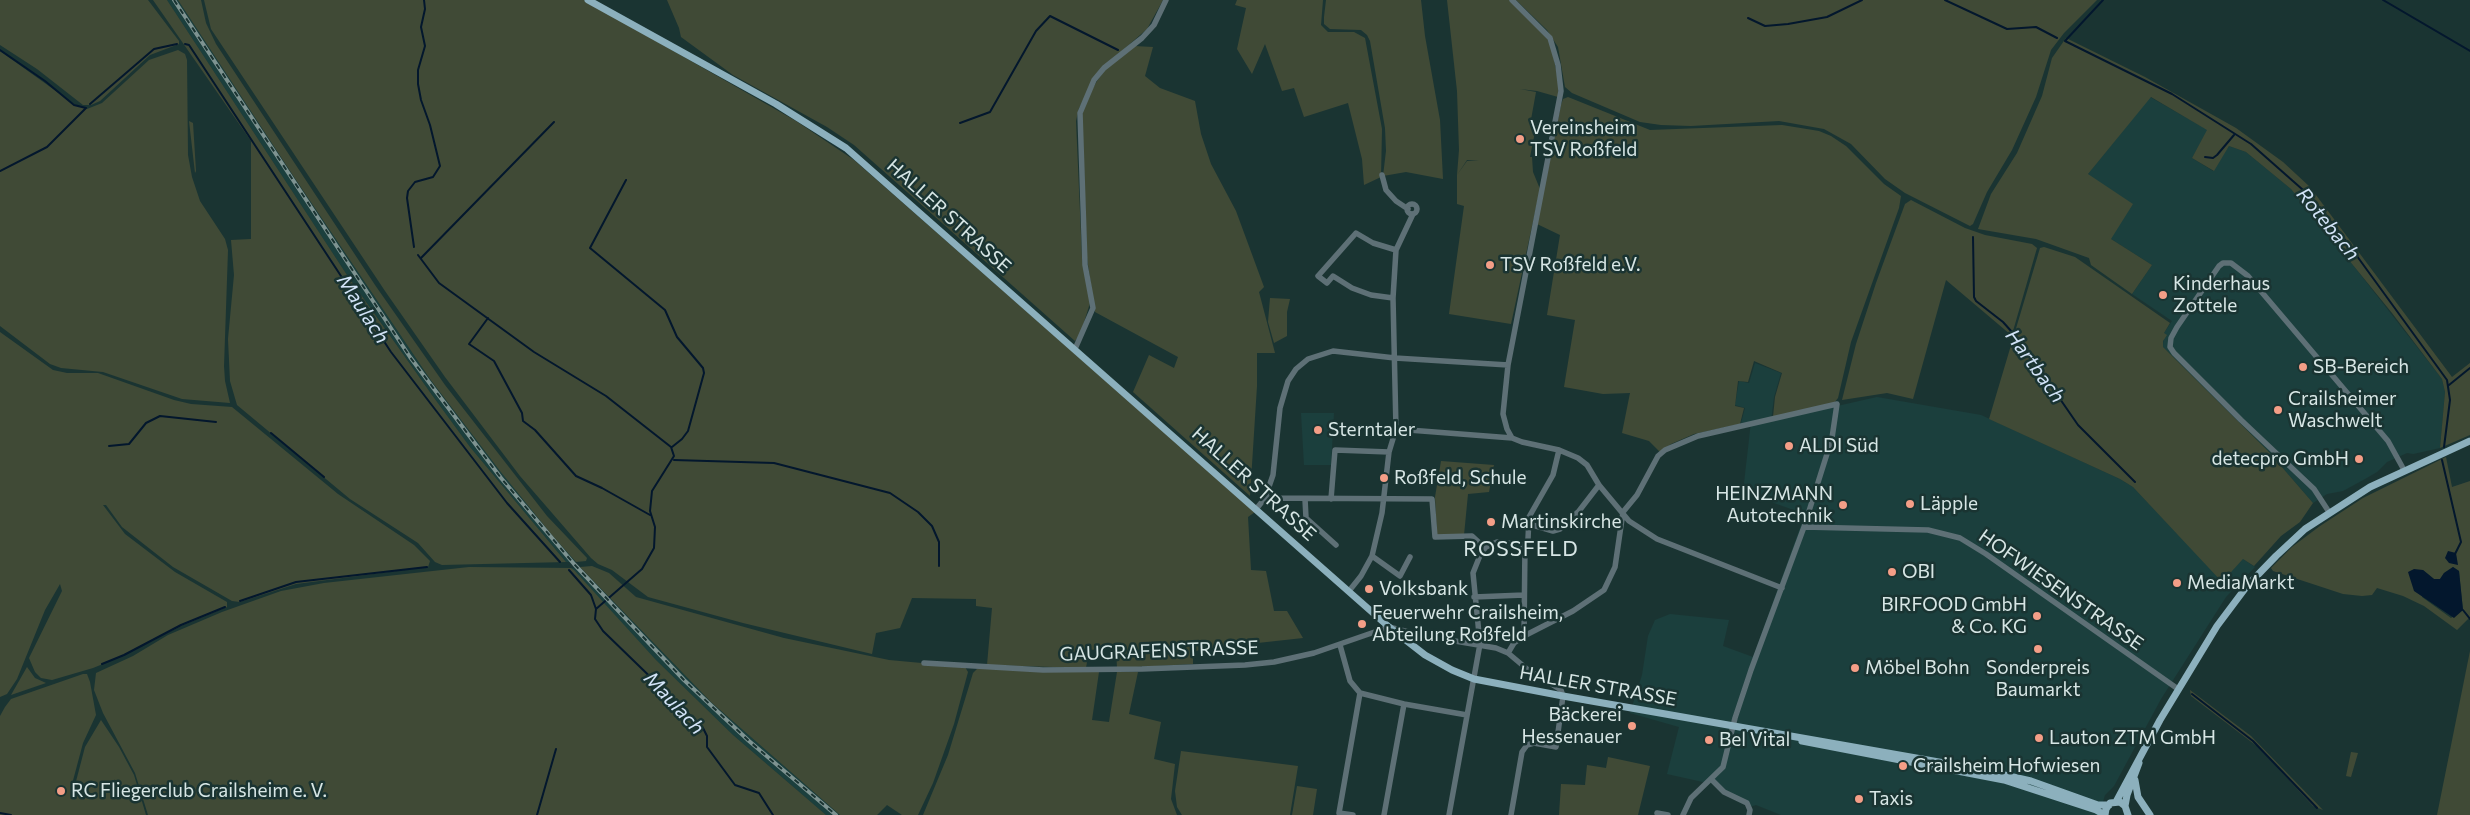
<!DOCTYPE html>
<meta charset="utf-8">
<style>
body{margin:0}
canvas{display:block;background:#1a3432}
</style>
<canvas width="2470" height="815"></canvas>
<script>
const c = document.querySelector('canvas').getContext('2d');
c.lineJoin = 'round';
function paint(path, color) {
  c.fillStyle = color;
  c.fill(path, 'evenodd');
}
function toPath(rows) {
  const path = new Path2D();
  for (const r of rows) {
    if (r.length === 3) {
      path.moveTo(r[0] + r[2], r[1]);
      path.arc(r[0], r[1], r[2], 0, 2 * Math.PI);
      continue;
    }
    path.moveTo(r[0], r[1]);
    for (let i = 2; i < r.length; i += 2) path.lineTo(r[i], r[i + 1]);
  }
  return path;
}
function strokePath(path, color, width, dash) {
  c.strokeStyle = color;
  c.lineWidth = width;
  c.lineCap = dash ? 'butt' : 'round';
  c.setLineDash(dash || []);
  c.stroke(path);
}
function write(font, color, halo, rows, align = 'center') {
  c.font = font + ' Commissioner,sans-serif';
  c.lineWidth = 5;
  c.setLineDash([]);
  c.textBaseline = 'middle';
  c.strokeStyle = halo;
  c.fillStyle = color;
  for (const [text, x, y, turn = 0] of rows) {
    c.save();
    c.translate(x, y);
    c.rotate((+turn || 0) * Math.PI / 180);
    c.textAlign = isNaN(turn) ? turn : align;
    if (halo) c.strokeText(text, 0, 0);
    c.fillText(text, 0, 0);
    c.restore();
  }
}
paint(toPath([
 [167,0,178,0,294,177,430,379,500,471,576,562,566,562,470,447,432,395,347,275],
 [2150,97,2208,130,2192,158,2213,171,2229,146,2246,152,2291,189,2324,228,2442,379,2445,392,2440,448,2413,454,2407,453,2387,462,2377,472,2365,479,2343,491,2327,494,2313,503,2268,451,2163,347,2164,333,2172,321,2132,294,2152,265,2111,239,2088,174],
 [1755,363,1781,373,1774,397,1771,421,1877,397,1981,415,2120,479,2133,487,2222,581,2243,559,2255,567,2226,597,2161,699,2114,786,2105,795,2099,815,1781,815,1756,805,1749,807,1724,792,1712,780,1703,782,1667,774,1679,727,1630,713,1642,675,1648,636,1655,620,1670,614,1729,620,1723,646,1753,657,1805,514,1743,492,1751,422,1741,423,1745,408,1735,405,1739,381,1749,383],
 [1301,413,1334,413,1331,465,1304,465],
 [580,567,711,702,840,815,826,815,733,735,656,660,571,568]
]), '#1b3f3d');
paint(toPath([
 [0,0,148,0,179,41,179,44,150,55,100,101,91,105,83,105,37,69,0,45],
 [153,0,167,0,347,275,432,395,470,447,566,562,442,565,435,562,418,543,350,499,237,405,230,381,228,339,234,275,231,240,251,239,251,141],
 [178,0,201,0,206,23,216,44,375,285,445,385,547,516,587,558,586,561,576,562,552,535,500,471,430,379,294,177],
 [204,0,584,0,796,121,854,160,1255,512,1248,517,1251,570,1266,571,1274,611,1287,611,1303,638,1203,649,1193,652,1193,664,1117,668,1116,648,1089,650,1086,668,987,665,992,608,976,606,976,599,912,598,900,628,876,633,872,654,743,623,648,597,612,570,598,564,591,558,520,476,445,377,385,291,211,29],
 [667,0,1163,0,1147,29,1101,69,1079,108,1076,121,1082,258,1090,303,1080,335,1075,341,854,145,827,127,733,75,681,37,679,28],
 [1237,0,1323,0,1321,25,1328,32,1354,32,1365,38,1382,129,1381,177,1364,185,1362,159,1348,103,1304,117,1294,88,1282,91,1265,44,1252,74,1237,49,1246,8,1235,5],
 [1326,0,1421,0,1425,36,1440,120,1443,179,1406,172,1383,176,1386,151,1385,128,1370,41,1367,35,1361,30,1330,29,1324,24,1324,17],
 [1447,0,1510,0,1545,34,1551,45,1559,84,1558,97,1537,91,1520,89,1536,92,1530,125,1536,127,1530,157,1532,157,1533,172,1540,189,1511,324,1449,314,1464,206,1457,204,1457,175,1467,161,1479,161,1467,160,1457,175,1459,150,1457,91],
 [1516,0,2097,0,2064,33,2051,50,2036,97,2012,150,1987,192,1973,224,1970,226,1905,193,1885,179,1851,144,1824,129,1779,121,1691,126,1661,125,1640,122,1572,93,1565,87,1558,47,1547,30],
 [2066,38,2145,77,2236,128,2283,162,2310,187,2452,377,2470,363,2470,435,2440,448,2445,392,2442,379,2392,313,2291,189,2246,152,2229,146,2214,171,2192,158,2207,130,2151,97,2088,174,2133,204,2111,239,2152,265,2132,294,2091,265,2089,258,2036,239,1978,229,1991,194,2017,153,2042,96,2052,58],
 [1134,46,1153,47,1145,76,1160,88,1195,101,1201,134,1211,164,1236,211,1264,287,1259,292,1275,353,1257,353,1257,386,1250,496,1133,392,1149,355,1174,368,1178,357,1095,312,1087,258,1082,112,1089,95,1097,81,1105,70],
 [178,50,185,54,187,60,188,155,192,177,200,201,225,239,228,250,224,366,225,381,230,403,182,399,103,372,61,368,50,364,0,326,0,51,74,104,87,109,102,103,149,60],
 [1568,97,1650,130,1782,125,1819,131,1831,136,1846,146,1884,184,1901,196,1899,208,1851,342,1838,398,1834,403,1773,417,1775,397,1782,373,1754,361,1748,382,1738,381,1735,406,1744,408,1740,424,1694,434,1671,444,1660,452,1649,441,1622,433,1630,393,1603,394,1564,387,1575,320,1547,315,1560,235,1537,224,1561,105,1563,99],
 [189,121,193,123,196,171,195,173],
 [1911,200,1965,228,1985,235,2032,244,2037,248,2013,331,2011,335,1946,280,1913,399,1887,393,1842,400,1856,344,1876,283,1905,204],
 [2044,247,2075,257,2170,323,2164,333,2167,335,2163,341,2163,347,2268,451,2313,503,2300,522,2281,536,2254,566,2243,559,2222,582,2133,487,2120,479,1989,419,2040,248],
 [1270,298,1290,299,1287,312,1287,336,1274,343,1268,322],
 [0,332,53,370,67,373,98,373,174,400,191,404,232,407,338,494,414,545,430,561,428,567,296,584,240,602,232,601,173,567,122,527,106,505,103,505,125,534,175,572,227,602,227,607,181,626,125,655,93,668,52,680,41,678,35,672,29,658,62,591,60,584,45,610,17,679,7,694,0,697],
 [2446,457,2452,487,2470,481,2470,617,2457,630,2424,606,2403,596,2377,588,2372,595,2362,596,2343,594,2273,571,2271,568,2292,547,2320,526,2363,498],
 [2453,567,2459,571,2463,610,2451,618,2422,597,2423,570,2434,579,2440,579,2444,573],
 [1441,461,1494,465,1489,492,1468,494,1464,535,1437,536,1435,497],
 [592,566,609,573,636,597,784,638,889,660,965,667,968,672,954,724,933,783,918,815,902,815,887,805,877,815,840,815,711,702,580,567],
 [469,567,571,568,574,570,656,660,733,735,826,815,148,815,135,773,103,713,94,690,96,673,133,656,168,635,222,612,281,591,324,583],
 [2470,651,2470,815,2437,815],
 [27,667,35,678,46,683,11,695],
 [983,668,1099,672,1092,720,1109,722,1117,672,1138,672,1129,714,1161,722,1154,759,1175,764,1171,799,1177,815,923,815,948,755,973,673,977,669],
 [83,674,87,674,90,682,96,715,83,743,71,788,74,789,85,747,101,720,119,747,134,775,146,815,0,815,0,716,5,707,11,699],
 [2190,690,2251,736,2323,810,2313,806,2258,747,2191,696],
 [1181,751,1298,766,1290,815,1182,815,1177,807,1175,791],
 [2351,752,2358,753,2351,777,2346,776],
 [1608,757,1650,766,1638,815,1559,815,1561,784,1585,785,1587,765,1606,768],
 [1297,786,1317,789,1313,815,1292,815]
]), '#404a36');
paint(toPath([
 [2448,551,2456,553,2458,565,2449,563,2445,558],
 [2453,567,2459,571,2463,610,2454,618,2414,591,2408,572,2414,569,2423,570,2434,579,2440,579,2444,573]
]), '#03172d');
strokePath(toPath([
 [1945,0,2007,29,2036,27,2057,38],
 [2103,0,2065,41,2172,94,2251,144,2311,197,2346,241,2447,380,2450,400,2444,447],
 [2383,0,2470,51],
 [1748,18,1765,26,1788,24,1827,17,1862,0],
 [185,44,189,45,391,352,507,503,560,562],
 [0,50,45,81,74,105,86,108],
 [90,104,154,49,177,44],
 [960,123,990,112,1036,31,1050,16,1118,50],
 [2205,157,2213,158,2217,155,2234,135],
 [0,171,47,147,86,108],
 [626,180,590,248,665,310,677,337,703,368,704,373,688,431,682,439,672,447],
 [1973,237,1974,297,1976,301,2003,322,2020,341,2078,425,2135,482],
 [414,247,407,198,408,191,415,182,433,177,440,166,430,125,421,100,418,84,418,70,425,46,421,27,425,9,424,0],
 [418,255,439,283,534,352,606,396,671,447,674,456,652,491,650,511,655,527,654,548,642,569,596,609],
 [421,258,554,122],
 [488,318,469,344,494,361,522,413,523,421,535,430,576,476,602,488,650,515],
 [2449,385,2470,368],
 [271,433,324,477],
 [109,446,129,444,146,423,160,416,216,422],
 [674,460,774,463,890,493,918,512,932,526,939,542,939,566],
 [2442,460,2461,542,2455,554],
 [569,570,591,595,596,609,595,619,603,631,703,728,707,736,707,747,735,785,759,793,773,815],
 [240,601,296,582,427,567],
 [2463,610,2470,619],
 [102,664,124,655,181,625,225,607],
 [2192,694,2253,741,2317,808],
 [0,813,11,815],
 [537,815,556,749]
]), '#03172d', 2);
strokePath(toPath([
 [1512,0,1550,38,1558,65,1561,91,1508,365,1503,414,1507,429,1512,438,1522,442,1559,450,1578,458,1587,465,1599,485,1629,521,1657,539,1782,588],
 [1382,175,1386,190,1396,201,1408,209],
 [1412,209,5],
 [1393,298,1371,295,1352,288,1333,276,1327,283,1318,276,1356,233,1373,243,1396,250],
 [1075,349,1093,308,1085,265,1080,113,1094,80,1104,68,1142,38,1154,25,1166,0],
 [1396,429,1512,438],
 [1265,498,1273,475,1280,408,1288,381,1296,369,1308,359,1333,351,1395,358,1508,365],
 [1305,499,1306,518,1336,545],
 [1331,499,1335,450,1389,452],
 [1257,508,1265,498,1432,499,1435,537,1472,536,1485,548],
 [1623,512,1637,495,1658,456,1665,450,1698,436,1837,404,1832,438,1804,527],
 [2329,512,2314,489,2241,420,2174,353,2170,347,2171,338,2177,327,2219,266,2223,263,2231,263,2248,276,2388,441,2404,470],
 [1529,524,1553,531,1560,529,1579,511,1599,485],
 [1372,556,1400,576,1410,557],
 [1349,591,1361,576,1372,556,1382,513,1389,452,1396,429,1393,298,1396,250,1413,214],
 [1474,597,1524,595],
 [1524,636,1525,545,1528,539,1529,517,1553,475,1559,450],
 [1340,645,1350,681,1360,693,1404,704,1467,715],
 [1508,653,1514,643,1524,636,1573,611,1604,590,1615,567,1623,512],
 [924,663,1043,670,1142,669,1245,665,1274,662,1314,653,1389,627,1420,635,1496,648,1508,653,1527,669,1561,690,1563,696,1556,747,1534,743,1527,745,1522,752,1511,815],
 [1712,780,1724,792,1747,803,1750,810,1749,815],
 [1657,813,1668,815],
 [1353,815,1339,813,1360,693],
 [1384,815,1404,704],
 [1449,815,1480,644,1473,573,1481,553,1486,547,1497,542,1525,545],
 [1683,815,1691,798,1723,767,1735,718,1751,670,1804,527,1928,530,1960,538,1986,554,2178,689]
]), '#5e7076', 5.5);
strokePath(toPath([
 [588,0,776,104,846,148,1389,627,1425,655,1452,670,1474,679,1563,696,1973,768,2031,781,2098,805,2109,805],
 [1802,741,2004,780,2096,810,2105,815,2106,809,2110,803,2120,802,2125,806,2128,815],
 [2135,780,2138,797,2150,815],
 [2116,802,2160,720,2217,626,2247,586,2276,556,2305,529,2370,487,2470,441],
 [2125,806,2127,795,2139,763]
]), '#8cb0bd', 7);
const rail = toPath([
 [174,0,410,357,501,478,574,564,684,680,749,741,836,815]
]);
strokePath(rail, '#7e9391', 4);
strokePath(rail, '#1a3432', 2, [5.5]);
for (const [x, y, r, color] of [
 [1520,139,5,"#f49e87"],
 [1490,265,5,"#f49e87"],
 [2163,295,5,"#f49e87"],
 [2303,367,5,"#f49e87"],
 [2278,410,5,"#f49e87"],
 [1318,430,5,"#f49e87"],
 [1789,446,5,"#f49e87"],
 [2359,459,5,"#f49e87"],
 [1384,478,5,"#f49e87"],
 [1910,504,5,"#f49e87"],
 [1843,505,5,"#f49e87"],
 [1491,522,5,"#f49e87"],
 [1892,572,5,"#f49e87"],
 [2177,583,5,"#f49e87"],
 [1369,589,5,"#f49e87"],
 [2037,616,5,"#f49e87"],
 [1362,624,5,"#f49e87"],
 [2038,649,5,"#f49e87"],
 [1855,668,5,"#f49e87"],
 [1632,726,5,"#f49e87"],
 [2039,738,5,"#f49e87"],
 [1709,740,5,"#f49e87"],
 [1903,766,5,"#f49e87"],
 [61,791,5,"#f49e87"],
 [1859,799,5,"#f49e87"]
]) {
  const dot = new Path2D();
  dot.arc(x, y, r, 0, 2 * Math.PI);
  c.fillStyle = color;
  c.fill(dot);
  strokePath(dot, '#1a3432', 2);
}
write('19px', '#d7e6e5', '#1a3432', [
 ["Vereinsheim",1530,128],
 ["TSV Roßfeld",1530,150],
 ["TSV Roßfeld e.V.",1500,265],
 ["Kinderhaus",2173,284],
 ["Zottele",2173,306],
 ["SB-Bereich",2313,367],
 ["Crailsheimer",2288,399],
 ["Waschwelt",2288,421],
 ["Sterntaler",1328,430],
 ["ALDI Süd",1799,446],
 ["detecpro GmbH",2349,459,"right"],
 ["Roßfeld, Schule",1394,478],
 ["HEINZMANN",1833,494,"right"],
 ["Autotechnik",1833,516,"right"],
 ["Läpple",1920,504],
 ["Martinskirche",1501,522],
 ["OBI",1902,572],
 ["MediaMarkt",2187,583],
 ["Volksbank",1379,589],
 ["BIRFOOD GmbH",2027,605,"right"],
 ["& Co. KG",2027,627,"right"],
 ["Feuerwehr Crailsheim,",1372,613],
 ["Abteilung Roßfeld",1372,635],
 ["Möbel Bohn",1865,668],
 ["Sonderpreis",2038,668,"center"],
 ["Baumarkt",2038,690,"center"],
 ["Bäckerei",1622,715,"right"],
 ["Hessenauer",1622,737,"right"],
 ["Lauton ZTM GmbH",2049,738],
 ["Bel Vital",1719,740],
 ["Crailsheim Hofwiesen",1913,766],
 ["RC Fliegerclub Crailsheim e. V.",71,791],
 ["Taxis",1869,799]
], 'left');
write('19px', '#d7e6e5', '#1a3432', [
 ["HALLER STRASSE",949,216,42],
 ["HALLER STRASSE",1254,484,42],
 ["HOFWIESENSTRASSE",2061,590,35],
 ["GAUGRAFENSTRASSE",1159,651,-2],
 ["HALLER STRASSE",1598,686,10]
]);
write('italic 20px', '#d2e3f7', '#1a3432', [
 ["Rotebach",2328,224,51],
 ["Maulach",363,309,57],
 ["Hartbach",2035,366,54],
 ["Maulach",674,703,47]
]);
c.letterSpacing = '1px';
write('21px', '#d7e6e5', '#1a3432', [
 ["ROSSFELD",1521,549]
]);
c.letterSpacing = '0px';
</script>
